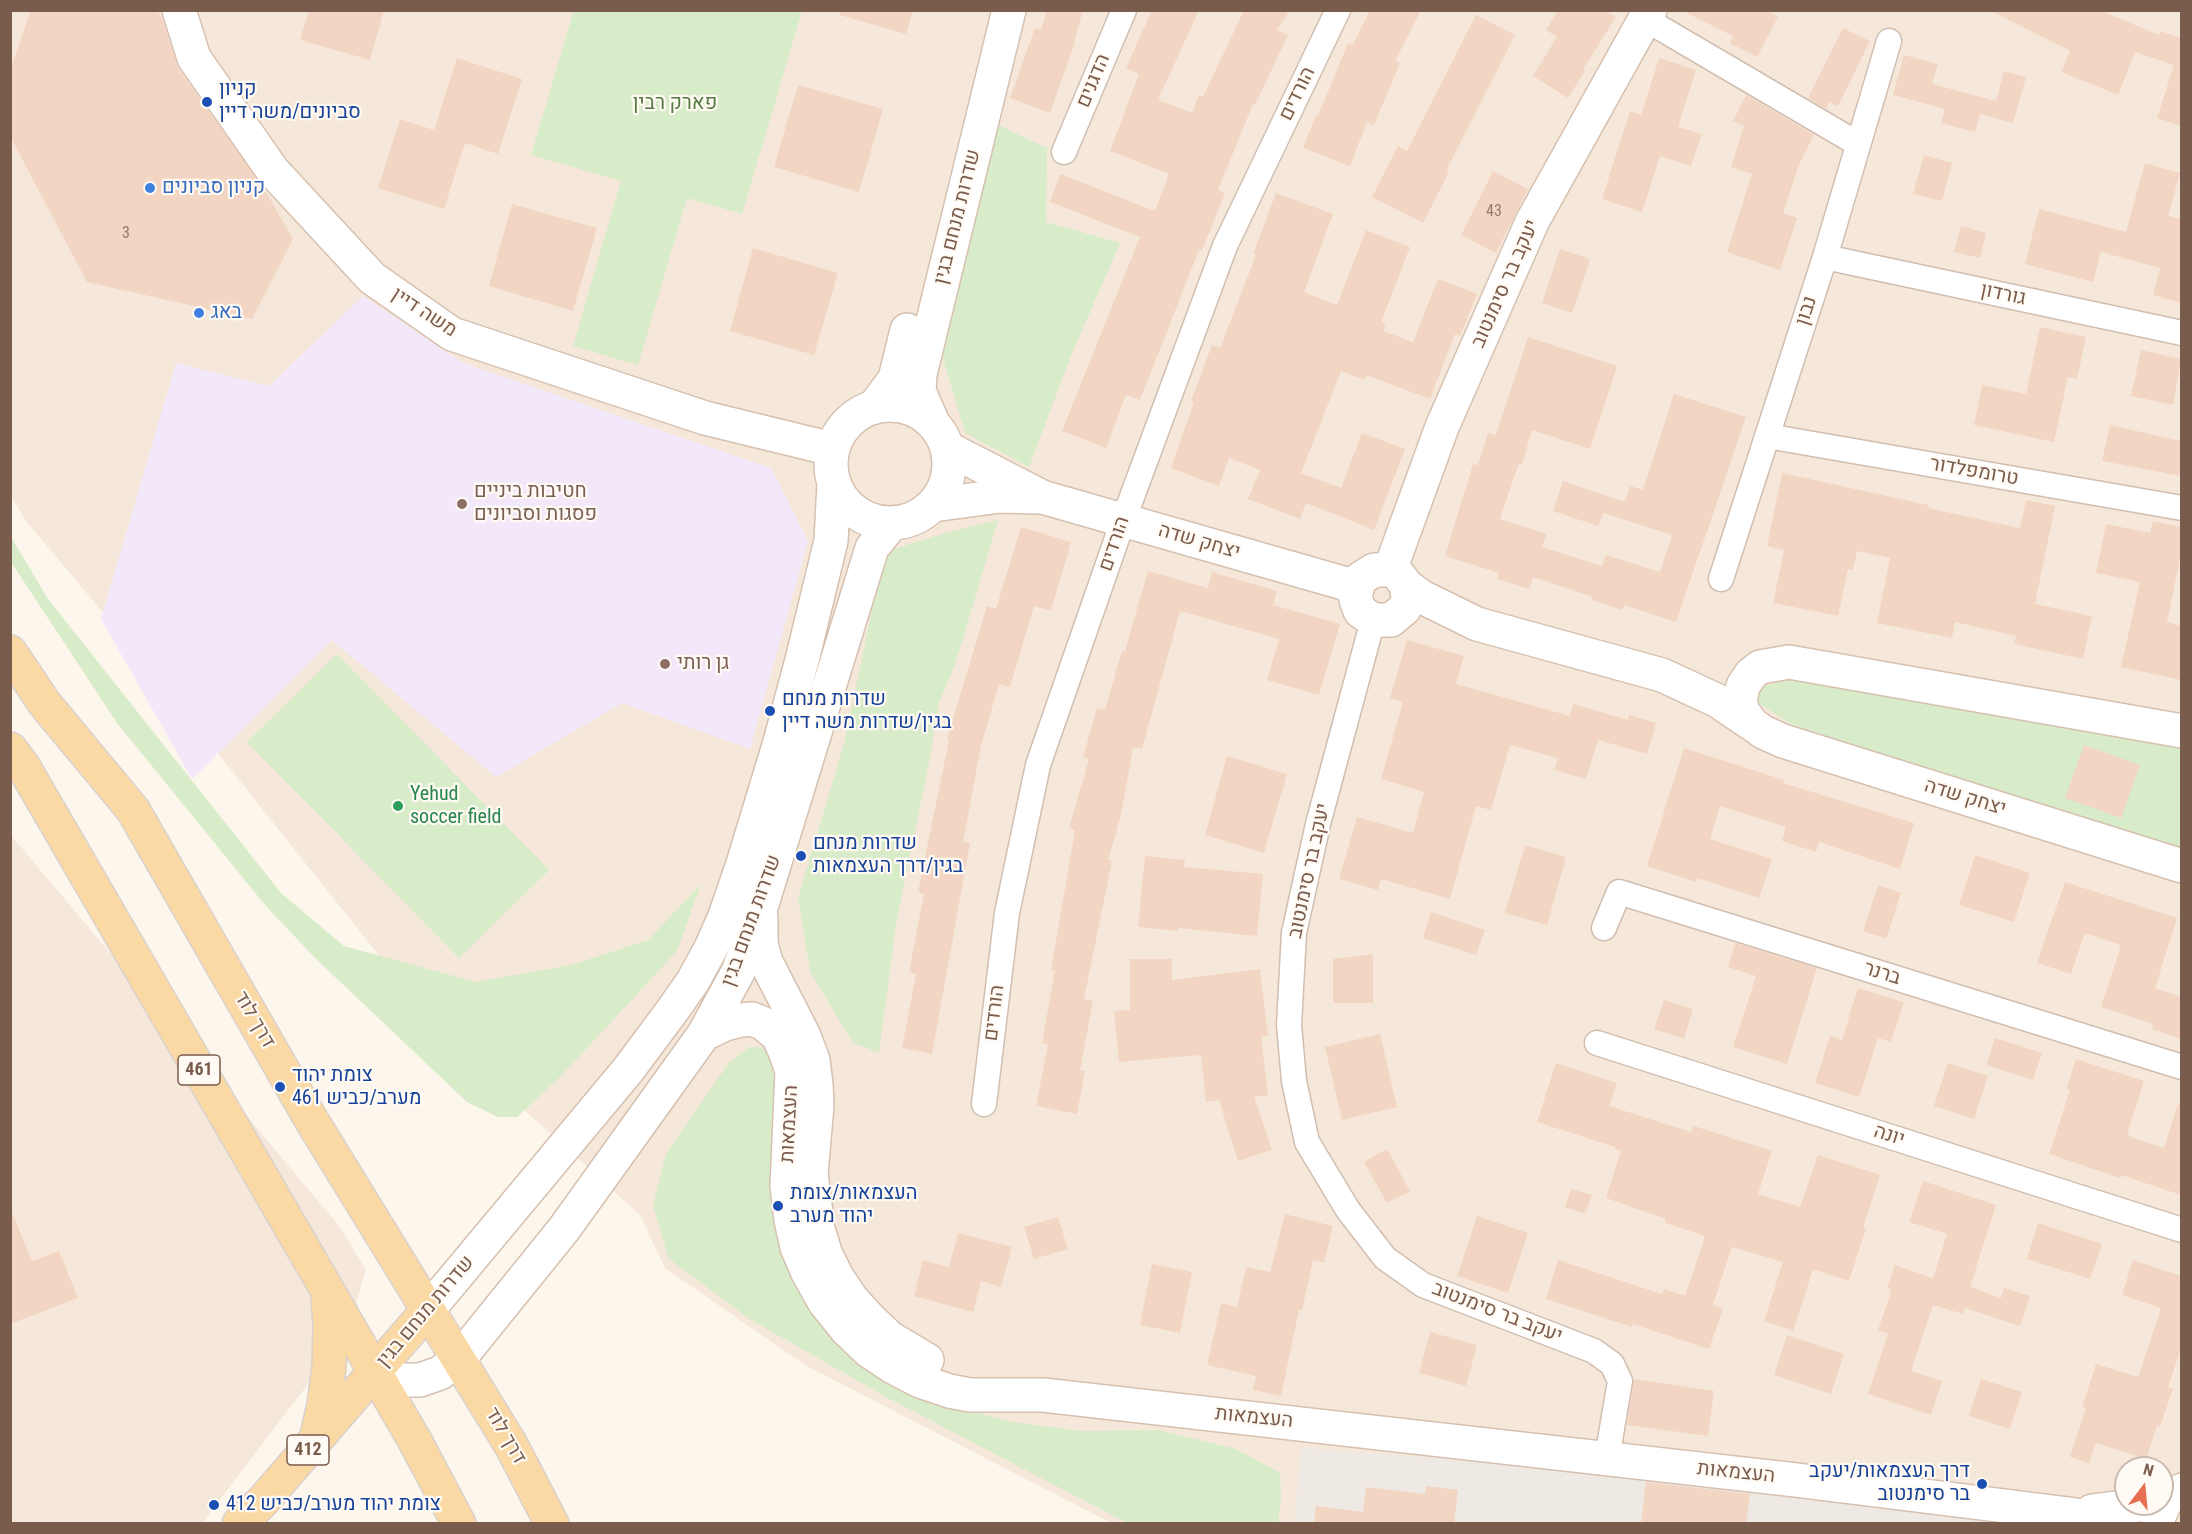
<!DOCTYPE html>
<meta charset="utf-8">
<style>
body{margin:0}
#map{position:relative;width:2192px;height:1534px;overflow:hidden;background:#fdf6ec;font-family:"Roboto Condensed",sans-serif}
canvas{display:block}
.frame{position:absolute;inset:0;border:12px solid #7a5c4d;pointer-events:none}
.north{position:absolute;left:2114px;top:1456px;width:60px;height:60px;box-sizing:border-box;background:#fffaf3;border:2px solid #cabbb1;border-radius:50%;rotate:16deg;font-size:16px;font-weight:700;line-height:24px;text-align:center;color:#7a5c4d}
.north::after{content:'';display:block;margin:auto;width:21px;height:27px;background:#e76f51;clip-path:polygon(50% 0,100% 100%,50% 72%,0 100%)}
</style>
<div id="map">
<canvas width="2192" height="1534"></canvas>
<div class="frame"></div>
<div class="north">N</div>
</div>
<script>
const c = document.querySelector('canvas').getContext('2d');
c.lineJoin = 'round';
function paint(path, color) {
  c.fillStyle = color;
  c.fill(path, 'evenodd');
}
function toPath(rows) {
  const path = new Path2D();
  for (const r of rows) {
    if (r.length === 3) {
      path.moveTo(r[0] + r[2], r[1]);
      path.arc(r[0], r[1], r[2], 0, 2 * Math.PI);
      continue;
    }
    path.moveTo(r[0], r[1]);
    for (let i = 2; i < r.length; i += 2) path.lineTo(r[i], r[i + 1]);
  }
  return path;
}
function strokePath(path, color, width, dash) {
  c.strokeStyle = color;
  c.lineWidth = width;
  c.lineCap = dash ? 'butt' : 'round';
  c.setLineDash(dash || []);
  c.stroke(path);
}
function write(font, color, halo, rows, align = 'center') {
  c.font = font + ' "Roboto Condensed",Heebo,sans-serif';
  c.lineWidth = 4.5;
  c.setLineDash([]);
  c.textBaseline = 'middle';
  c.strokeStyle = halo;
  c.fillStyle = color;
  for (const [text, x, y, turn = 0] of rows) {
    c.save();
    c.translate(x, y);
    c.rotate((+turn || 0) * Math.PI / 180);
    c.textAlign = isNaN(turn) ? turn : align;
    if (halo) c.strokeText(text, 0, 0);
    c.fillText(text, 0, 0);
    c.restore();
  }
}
paint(toPath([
 [11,11,2181,11,2181,1523,1111,1523,805,1365,665,1268,640,1215,445,1038,153,672,26,521,11,496],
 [2126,1468,2162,1468,2162,1504,2126,1504],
 [10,834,340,1227,366,1270,347,1333,202,1523,11,1523]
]), '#f5e8da');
paint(toPath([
 [1301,1448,1632,1472,2005,1523,1294,1524]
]), '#efe9e4');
paint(toPath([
 [363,296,463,363,771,468,808,541,750,749,622,703,496,777,332,640,192,779,101,619,176,363,269,386]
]), '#f3e8fa');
paint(toPath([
 [574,10,802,11,742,214,687,198,638,365,573,346,621,181,531,155],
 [998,125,1047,148,1046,222,1120,243,1070,358,1029,467,965,433,939,345],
 [998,520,956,662,939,703,930,757,896,924,879,1053,852,1042,810,971,798,898,844,744,884,552,946,533],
 [10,535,48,599,281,893,344,946,476,982,571,965,648,940,701,884,677,951,560,1077,517,1117,498,1117,467,1102,315,958,265,905,117,723,11,562],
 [337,654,549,870,459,958,247,742],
 [1814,673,2033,714,2181,748,2181,851,1791,724,1741,692],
 [749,1047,764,1047,780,1060,783,1083,773,1139,775,1197,941,1404,1013,1422,1081,1431,1159,1430,1236,1449,1280,1473,1281,1498,1278,1523,1129,1524,886,1397,748,1318,669,1259,653,1205,666,1154,728,1064]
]), '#d8ecc9');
paint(toPath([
 [31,10,157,10,163,20,178,68,263,187,293,239,252,319,87,282,10,136,10,71],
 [309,10,384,10,370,60,300,40],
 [840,10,913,10,906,34,840,15],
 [1047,10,1083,10,1074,42,1075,42,1050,113,1010,98,1035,28,1041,30],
 [1152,10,1199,10,1158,100,1192,113,1199,95,1203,97,1244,10,1290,10,1277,30,1288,35,1255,105,1253,104,1218,190,1225,193,1202,251,1199,250,1140,400,1126,395,1106,448,1062,431,1140,237,1050,202,1060,174,1155,211,1169,174,1110,151,1139,74,1126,68],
 [1370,10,1421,10,1395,61,1400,63,1374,125,1367,122,1350,166,1303,148,1316,115,1318,116,1348,43,1353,45],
 [1558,10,1605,10,1616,17,1583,69,1585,71,1568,98,1533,76,1557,37,1546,30],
 [1681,10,1766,10,1778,17,1757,57,1730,43,1733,36],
 [1989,10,2099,10,2159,35,2160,31,2181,38,2181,126,2157,118,2174,65,2135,52,2118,95,2061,72,2070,51],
 [1476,15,1515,35,1446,171,1449,172,1423,223,1372,197,1398,146,1407,151],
 [1843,28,1870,41,1838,106,1829,102,1826,109,1808,98],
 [1904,55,1938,64,1932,84,1996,101,2004,71,2026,77,2013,123,1980,114,1975,132,1941,123,1945,109,1893,95],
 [457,58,522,79,498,154,465,143,444,209,378,188,400,119,434,130],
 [1659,58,1696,70,1678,127,1702,134,1691,166,1660,156,1642,212,1602,199,1630,111,1641,115],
 [798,85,883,109,859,192,774,167],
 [1746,95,1814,135,1798,167,1783,213,1797,218,1780,270,1727,252,1752,174,1731,167,1744,126,1733,121],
 [1924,155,1952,163,1942,201,1913,194],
 [2145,163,2180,173,2168,216,2181,219,2181,303,2153,295,2160,268,2101,252,2093,282,2025,264,2039,209,2126,232],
 [1493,171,1528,189,1496,253,1461,235],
 [1276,193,1333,214,1304,292,1337,305,1366,230,1410,247,1381,322,1386,324,1383,331,1413,342,1438,279,1477,294,1460,336,1455,334,1430,399,1366,375,1364,380,1341,371,1301,473,1341,488,1362,433,1405,449,1374,530,1306,503,1300,519,1248,499,1260,470,1229,458,1219,486,1171,468,1194,402,1191,401,1212,345,1220,348,1256,255,1253,254],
 [512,204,597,228,573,311,489,286],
 [1961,226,1986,233,1980,258,1954,252],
 [753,248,838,273,814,355,730,331],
 [1560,249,1590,259,1572,313,1542,303],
 [2040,327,2086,337,2077,379,2068,377,2054,442,1974,425,1982,385,2026,394],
 [1528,337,1617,366,1590,449,1532,430,1522,464,1519,463,1500,519,1547,534,1542,547,1602,566,1606,555,1660,572,1672,535,1603,513,1598,526,1553,511,1563,481,1625,502,1630,486,1643,490,1674,394,1746,417,1676,622,1624,605,1622,610,1592,600,1593,597,1533,577,1529,589,1497,579,1499,573,1445,556,1473,464,1478,465,1488,433,1496,435],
 [2141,350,2181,359,2173,405,2131,396],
 [2110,425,2181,441,2181,476,2102,461],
 [1782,473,1928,505,1928,508,2020,528,2026,500,2055,506,2035,604,2092,616,2083,659,2014,644,2016,636,1955,622,1952,638,1877,623,1890,558,1857,551,1853,570,1848,569,1838,616,1773,603,1784,550,1767,546],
 [2153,521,2181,527,2181,554,2167,622,2181,626,2181,680,2121,667,2140,582,2096,573,2106,524,2150,533],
 [1021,527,1071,542,1051,611,1034,606,1010,687,999,684,981,746,963,842,970,843,932,1054,902,1048,916,974,909,972,924,894,918,892,949,740,947,739,987,606,996,609],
 [1148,571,1208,588,1212,572,1277,591,1273,605,1340,624,1319,695,1267,680,1279,639,1180,611,1142,749,1133,748,1121,815,1108,860,1112,861,1084,999,1093,1001,1080,1070,1085,1071,1077,1114,1036,1106,1048,1044,1042,1043,1055,970,1051,970,1075,830,1069,828,1089,759,1083,757,1097,708,1105,710,1122,651,1125,651],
 [1407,640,1464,656,1456,684,1570,716,1573,704,1628,720,1629,715,1656,723,1647,754,1598,740,1586,779,1554,770,1558,758,1510,745,1491,810,1476,806,1450,899,1381,879,1378,890,1339,879,1357,817,1413,833,1424,792,1381,779,1403,702,1390,698],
 [2084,745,2140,765,2121,818,2065,798],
 [1684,748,1784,780,1783,783,1914,823,1900,869,1819,842,1816,852,1782,841,1786,827,1720,806,1710,839,1772,859,1759,898,1697,878,1696,882,1647,866],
 [1227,756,1287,774,1264,853,1205,835],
 [1525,845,1566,857,1547,925,1505,913],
 [1975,855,2030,873,2014,922,1959,905],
 [1145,856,1185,860,1184,867,1263,874,1257,936,1178,928,1178,931,1138,927],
 [2065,882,2177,918,2155,988,2181,997,2181,1039,2152,1029,2153,1024,2101,1007,2121,945,2085,933,2071,974,2037,963],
 [1878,885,1901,893,1886,939,1863,931],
 [1431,912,1485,930,1476,955,1423,938],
 [1735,943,1817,968,1787,1064,1733,1047,1756,976,1728,967],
 [1373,954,1373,1003,1333,1003,1333,959],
 [1130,959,1172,959,1172,980,1260,969,1268,1036,1261,1037,1268,1095,1254,1097,1272,1150,1238,1161,1219,1100,1206,1102,1201,1055,1119,1062,1114,1011,1130,1010],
 [1858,988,1904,1002,1891,1042,1878,1038,1859,1097,1815,1083,1830,1036,1842,1040],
 [1664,1000,1693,1009,1684,1039,1654,1029],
 [1380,1034,1397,1107,1342,1120,1325,1047],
 [1995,1038,2042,1053,2033,1080,1986,1065],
 [2076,1059,2144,1081,2127,1135,2133,1138,2164,1148,2178,1104,2181,1105,2181,1195,2121,1175,2120,1178,2049,1154,2070,1090,2066,1089],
 [1556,1063,1617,1083,1609,1106,1691,1132,1694,1126,1772,1151,1758,1194,1800,1207,1818,1155,1880,1175,1863,1228,1866,1229,1849,1281,1813,1269,1793,1331,1764,1321,1783,1262,1732,1247,1713,1305,1723,1308,1709,1349,1633,1324,1632,1327,1546,1299,1558,1260,1662,1294,1664,1289,1685,1296,1705,1236,1665,1223,1666,1219,1606,1198,1621,1151,1615,1149,1615,1147,1537,1122],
 [1948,1063,1988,1076,1974,1119,1934,1106],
 [1387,1149,1410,1191,1387,1203,1364,1162],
 [1923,1181,1996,1205,1970,1287,2001,1298,2004,1288,2030,1296,2020,1326,1965,1308,1963,1314,1933,1305,1911,1371,1942,1381,1931,1415,1868,1394,1888,1334,1878,1330,1892,1289,1887,1288,1895,1265,1933,1278,1947,1234,1909,1222],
 [1571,1189,1592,1195,1585,1214,1565,1207],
 [11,1210,32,1261,59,1251,78,1298,10,1324],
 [1285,1214,1333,1226,1324,1263,1313,1260,1302,1310,1299,1310,1281,1396,1253,1390,1256,1376,1207,1365,1221,1303,1237,1307,1246,1267,1270,1272],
 [1477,1216,1528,1233,1508,1293,1457,1276],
 [1058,1217,1068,1249,1034,1259,1024,1227],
 [2038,1223,2102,1244,2090,1279,2027,1259],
 [958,1233,1012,1247,1001,1287,981,1281,973,1312,914,1296,923,1260,949,1267],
 [2133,1260,2181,1276,2181,1348,2168,1388,2173,1389,2160,1427,2157,1426,2146,1459,2096,1443,2089,1463,2070,1457,2086,1408,2082,1407,2096,1364,2138,1377,2161,1308,2122,1295],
 [1152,1264,1192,1272,1180,1333,1140,1325],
 [1430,1332,1477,1345,1466,1386,1419,1373],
 [1787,1335,1844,1354,1831,1394,1774,1375],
 [1634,1379,1714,1391,1708,1436,1627,1425],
 [1981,1379,2022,1392,2010,1429,1969,1416],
 [1646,1482,1750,1494,1746,1524,1641,1524],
 [1426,1486,1458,1490,1454,1524,1314,1524,1316,1506,1363,1512,1366,1487,1425,1494]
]), '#f3d5c3');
const street = toPath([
 [1645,19,1858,144],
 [1064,152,1124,10],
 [1825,257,2182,333],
 [1767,436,2182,508],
 [1721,579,1825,257,1889,41],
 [1373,620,1318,824,1294,933,1289,1025,1294,1081,1307,1142,1348,1210,1385,1258,1423,1285,1594,1351,1612,1364,1620,1381,1607,1458],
 [1604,928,1619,892,2182,1067],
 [1597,1043,2182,1230],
 [984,1104,1007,913,1038,765,1123,521,1225,246,1338,10]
]);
const secondary = toPath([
 [179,10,194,58,273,171,372,278,452,334,705,418,832,449],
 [890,464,59],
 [874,407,895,379,907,330],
 [933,423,919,391,920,374,1009,10],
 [947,448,1042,497,1357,587],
 [933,505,1000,496,1037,497],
 [1390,570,1442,427,1532,222,1650,10],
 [1407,586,1408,602,1404,609,1391,620,1373,620,1360,611,1357,603,1355,595,1360,579,1374,570,1390,570,1397,573,1407,586,1422,597,1477,624,1662,675,1718,701,1752,724],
 [2182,731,1789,662,1760,667,1751,674,1743,686,1740,700,1743,712,1752,724,1763,732,1783,741,2182,866],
 [761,917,761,944,766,962,804,1036,813,1060,816,1084,817,1106,811,1173,818,1229,826,1255,837,1277,851,1298,871,1320,890,1338,927,1360],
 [704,1034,725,1024,741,1020,752,1019,764,1024,778,1036,785,1051,792,1071,787,1186,791,1220,797,1247,808,1273,825,1303,846,1329,869,1351,893,1367,920,1381,949,1391,970,1395,1043,1395,1796,1480,2069,1514,2122,1524],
 [428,1310,628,1070,672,1011,693,981,711,948,725,916,742,867,780,742,802,660,831,541,834,483],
 [375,1374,395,1380,420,1380,440,1373,459,1359,564,1229,704,1034,738,972,758,917,872,548,892,523],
 [2092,1511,2146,1504],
 [2158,1524,2159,1516,2165,1503,2169,1497,2182,1490]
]);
const primary = toPath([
 [10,652,45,704,133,810,312,1121,511,1445,552,1524],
 [10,749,23,766,415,1441,459,1524],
 [316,1440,324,1405,329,1367,330,1325,328,1298],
 [239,1524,262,1502,428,1310]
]);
strokePath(street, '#d1beb0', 27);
strokePath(secondary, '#d6c0b0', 36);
strokePath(primary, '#dad1cd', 36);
strokePath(street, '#fff', 24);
strokePath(secondary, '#fff', 33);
strokePath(primary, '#fbd9a5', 33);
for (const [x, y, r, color] of [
 [207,102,6,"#1a4fb4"],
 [150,188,6,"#3f7fe0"],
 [199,313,6,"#3f7fe0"],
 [462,504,6,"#8d6e63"],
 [665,664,6,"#8d6e63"],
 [770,711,6,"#1a4fb4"],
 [398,806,6,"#2e9e5b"],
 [801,856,6,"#1a4fb4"],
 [280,1087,6,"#1a4fb4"],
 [778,1206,6,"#1a4fb4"],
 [1982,1484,6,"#1a4fb4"],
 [214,1505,6,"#1a4fb4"]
]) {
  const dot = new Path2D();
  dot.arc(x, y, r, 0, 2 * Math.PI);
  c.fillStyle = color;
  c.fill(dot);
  strokePath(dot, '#fffaf3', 2);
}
write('16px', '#987a6a', null, [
 ["43",1494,212],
 ["3",126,234]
]);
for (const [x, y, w] of [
 [199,1070,42],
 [308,1450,42]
]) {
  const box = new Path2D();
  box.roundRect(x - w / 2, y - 15, w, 30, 4.5);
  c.fillStyle = '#fffaf3';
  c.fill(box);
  strokePath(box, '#7a5c4d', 1.5);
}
write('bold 18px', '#7a5c4d', null, [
 ["461",199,1070],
 ["412",308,1450]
]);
write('20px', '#7a5c4d', '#fffaf3', [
 ["הדגנים",1094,81,-67],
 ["הורדים",1298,94,-64],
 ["שדרות מנחם בגין",958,217,-76],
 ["יעקב בר סימנטוב",1506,284,-66],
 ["גורדון",2003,295,12],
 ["נבון",1807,311,-72],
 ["משה דיין",424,313,33],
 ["טרומפלדור",1974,472,10],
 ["יצחק שדה",1199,542,16],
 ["הורדים",1115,544,-71],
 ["יצחק שדה",1965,798,17],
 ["יעקב בר סימנטוב",1310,871,-78],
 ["שדרות מנחם בגין",752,921,-70],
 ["ברנר",1882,974,17],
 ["הורדים",995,1013,-83],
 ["דרך לוד",254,1020,60],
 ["העצמאות",790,1124,-87],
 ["יונה",1889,1136,18],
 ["שדרות מנחם בגין",426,1312,-50],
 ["יעקב בר סימנטוב",1497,1313,21],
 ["העצמאות",1254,1418,6],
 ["דרך לוד",505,1436,60],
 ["העצמאות",1736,1473,6]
]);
write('20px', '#164399', '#fffaf3', [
 ["קניון",219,90],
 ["סביונים/משה דיין",219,113],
 ["שדרות מנחם",782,700],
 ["בגין/שדרות משה דיין",782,723],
 ["שדרות מנחם",813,844],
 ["בגין/דרך העצמאות",813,867],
 ["צומת יהוד",292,1076],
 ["מערב/כביש 461",292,1099],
 ["העצמאות/צומת",790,1194],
 ["יהוד מערב",790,1217],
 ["דרך העצמאות/יעקב",1970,1472,"right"],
 ["בר סימנטוב",1970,1495,"right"],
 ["צומת יהוד מערב/כביש 412",226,1505]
], 'left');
write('20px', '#537a41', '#fffaf3', [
 ["פארק רבין",675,104]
]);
write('20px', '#366cbe', '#fffaf3', [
 ["קניון סביונים",162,188],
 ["באג",211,313]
], 'left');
write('20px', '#785e54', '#fffaf3', [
 ["חטיבות ביניים",474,492],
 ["פסגות וסביונים",474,515],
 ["גן רותי",677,664]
], 'left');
write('20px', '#27864d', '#fffaf3', [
 ["Yehud",410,795],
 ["soccer field",410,818]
], 'left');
</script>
